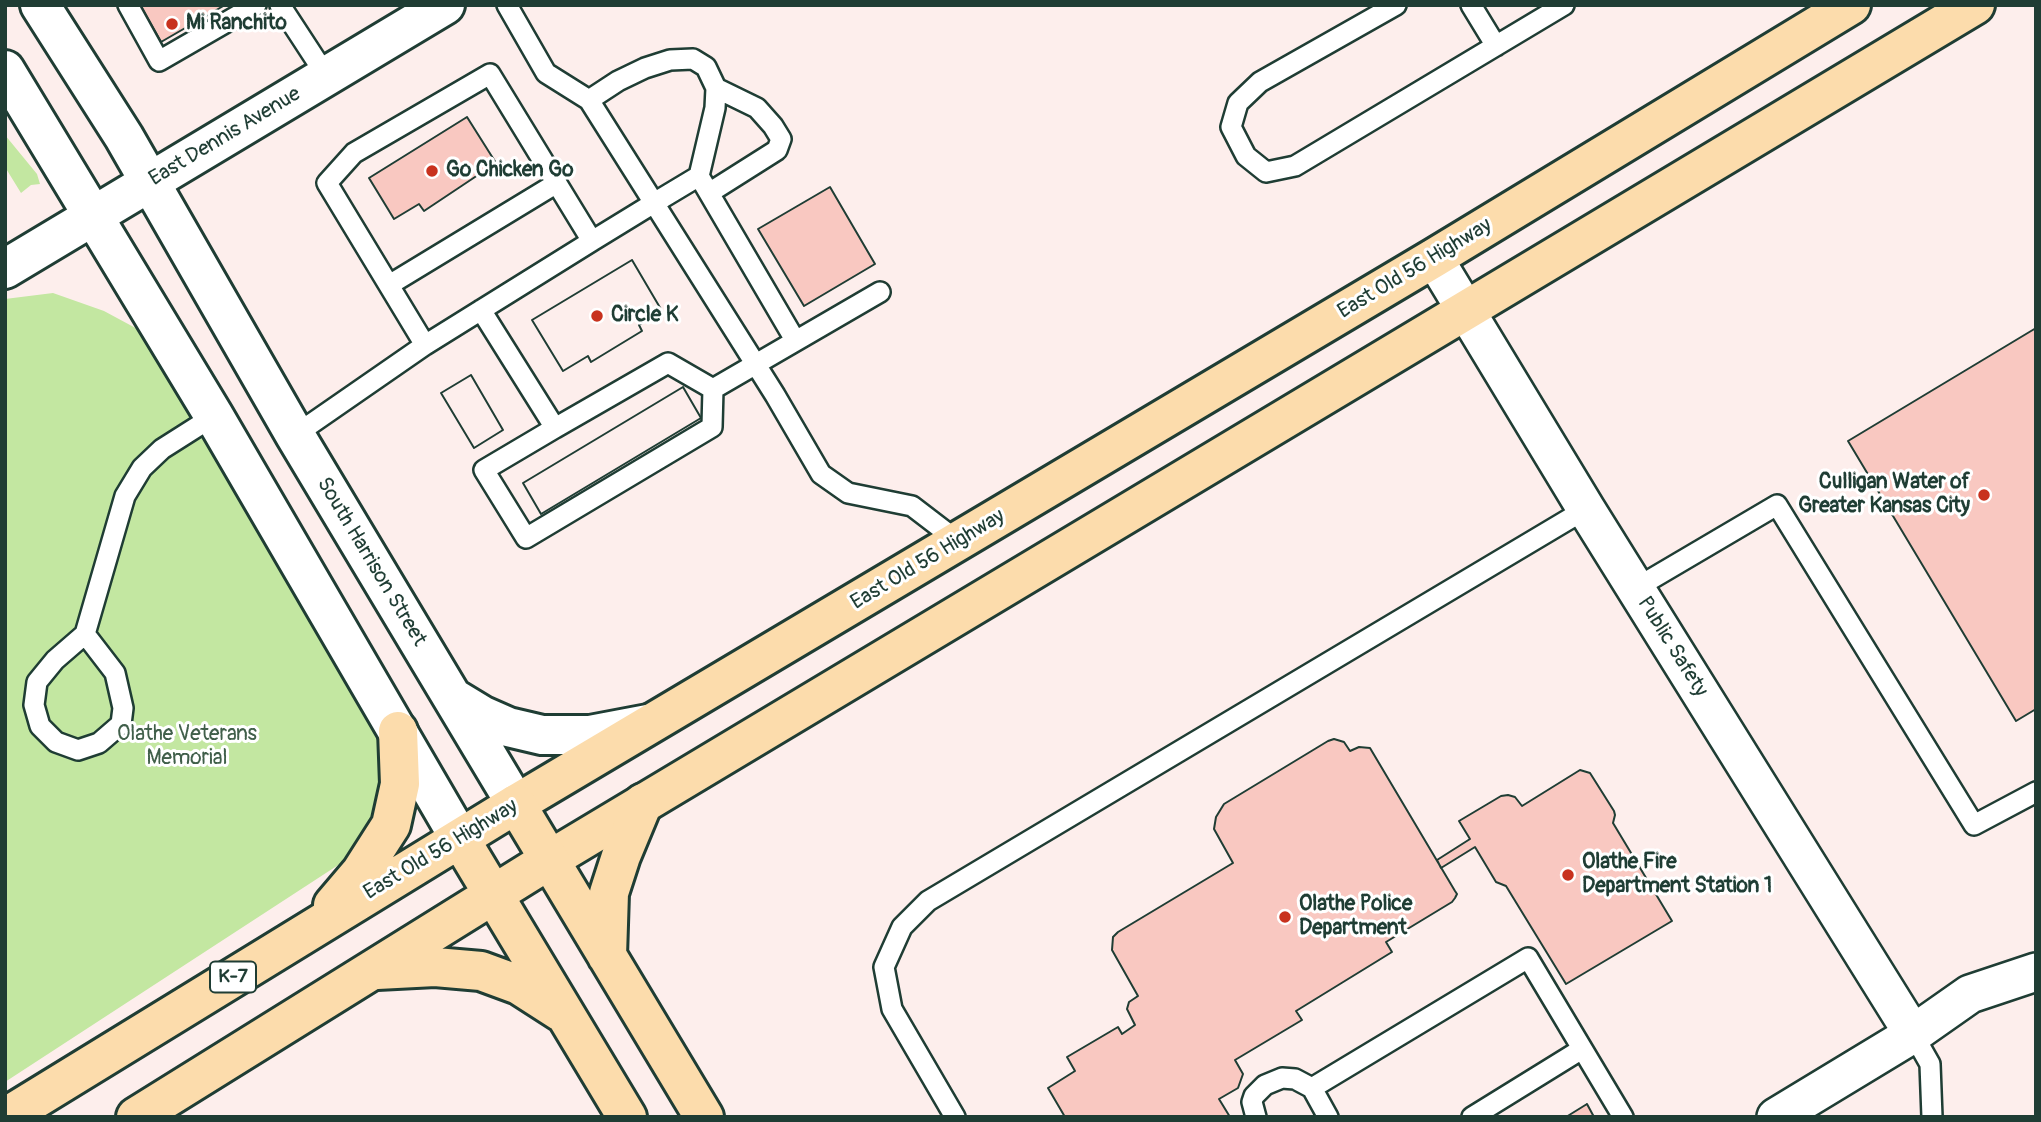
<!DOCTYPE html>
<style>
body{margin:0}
#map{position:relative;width:2041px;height:1122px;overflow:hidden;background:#fdeeec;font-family:Pangolin,sans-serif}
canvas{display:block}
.frame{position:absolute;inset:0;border:7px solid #1f3d34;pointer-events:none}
</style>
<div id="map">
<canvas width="2041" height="1122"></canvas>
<div class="frame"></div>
</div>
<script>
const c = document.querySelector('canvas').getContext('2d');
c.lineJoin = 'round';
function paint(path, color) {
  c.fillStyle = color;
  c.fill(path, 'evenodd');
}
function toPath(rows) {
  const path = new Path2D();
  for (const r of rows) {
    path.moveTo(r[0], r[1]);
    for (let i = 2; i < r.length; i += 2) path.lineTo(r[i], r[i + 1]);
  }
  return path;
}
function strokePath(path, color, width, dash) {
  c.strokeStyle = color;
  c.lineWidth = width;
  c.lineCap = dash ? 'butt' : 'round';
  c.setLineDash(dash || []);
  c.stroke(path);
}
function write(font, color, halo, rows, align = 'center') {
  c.font = font + ' Pangolin,sans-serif';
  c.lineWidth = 6;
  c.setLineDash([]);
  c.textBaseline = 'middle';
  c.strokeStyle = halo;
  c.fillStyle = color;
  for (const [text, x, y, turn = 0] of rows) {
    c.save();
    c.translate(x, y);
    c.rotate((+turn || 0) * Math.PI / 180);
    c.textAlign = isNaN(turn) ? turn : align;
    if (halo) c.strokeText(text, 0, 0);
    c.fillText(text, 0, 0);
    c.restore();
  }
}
paint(toPath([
 [5,135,37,174,40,184,31,185,21,193,5,167],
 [53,293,104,311,143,332,389,734,380,825,349,858,5,1082,5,299]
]), '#c3e7a1');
const building = toPath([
 [140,5,225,5,161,42,140,5],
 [467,117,496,163,424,211,419,204,394,219,369,178,467,117],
 [830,187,875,264,804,306,758,229,830,187],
 [632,260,662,311,639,325,642,331,591,362,588,356,563,371,532,320,632,260],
 [632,260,662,311,639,325,642,331,591,362,588,356,563,371,532,320,632,260],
 [2036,328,2036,709,2016,721,1848,441,2036,328],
 [471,375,503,430,474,448,441,393,471,375],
 [471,375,503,430,474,448,441,393,471,375],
 [683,387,701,418,541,514,523,483,683,387],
 [683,387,701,418,541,514,523,483,683,387],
 [1334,739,1344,742,1350,751,1359,747,1370,748,1455,891,1457,894,1455,898,1452,902,1386,942,1392,952,1296,1011,1302,1020,1235,1060,1243,1074,1238,1088,1219,1099,1230,1117,1065,1117,1048,1088,1075,1071,1067,1057,1118,1027,1122,1034,1135,1025,1127,1009,1129,1002,1138,996,1112,950,1113,937,1118,932,1233,863,1214,829,1216,817,1224,804,1328,741,1334,739],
 [1580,770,1590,773,1614,811,1615,815,1613,823,1672,921,1566,984,1506,886,1496,882,1475,847,1441,868,1437,860,1470,839,1459,821,1501,796,1508,795,1515,797,1522,806,1580,770],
 [1587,1104,1594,1117,1566,1117,1587,1104]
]);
paint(building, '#f9c8c1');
strokePath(building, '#1f3d34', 2);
const service = toPath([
 [128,5,159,61,256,5],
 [280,5,327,77],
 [1396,5,1260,82,1238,103,1231,127,1246,156,1266,172,1295,166,1564,5],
 [1471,5,1496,46],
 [589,100,618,81,645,68,670,60,693,59,706,67,716,88,715,108,699,176],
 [709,193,777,150,781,139,773,126,757,108,716,88],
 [389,285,557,183],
 [481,310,555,428,484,470,526,538,712,427,713,389],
 [795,340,699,176,654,203,775,395,821,474,848,493,912,506,959,542],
 [425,345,592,241],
 [713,389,880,292],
 [555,428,668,363,713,389],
 [295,435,425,345,327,183,354,153,490,74,592,241,654,203,589,100,546,73,507,5],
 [1636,588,1777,505,1974,825,2036,792],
 [85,634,115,673,123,708,121,724,99,743,78,750,56,742,40,726,34,705,37,682,55,660,85,634,125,496,142,468,162,449,214,416],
 [1913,1034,1930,1064,1932,1117],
 [1312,1088,1328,1117],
 [955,1117,892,1009,884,967,902,927,928,901,1586,509],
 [1256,1117,1252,1102,1254,1096,1265,1085,1282,1078,1295,1079,1312,1088,1528,958,1623,1117],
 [1472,1117,1582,1049]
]);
const minor = toPath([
 [1434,258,1586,509,1913,1034],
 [1776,1117,1913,1034,1970,994,2036,972]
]);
const tertiary = toPath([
 [5,269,445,5]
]);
const secondary = toPath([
 [40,5,124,137,295,435,516,804],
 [5,70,214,416,460,839],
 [455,699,483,716,508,727,542,735,590,735,648,724]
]);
const primary = toPath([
 [516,804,1434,258,1851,5],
 [549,860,1975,5]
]);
const trunk = toPath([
 [460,839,627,1117],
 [333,905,361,872,391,825,400,784,398,731],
 [607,956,609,893,621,856,643,803],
 [377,970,435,967,481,971,519,985,561,1012],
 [6,1117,516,804,704,1117],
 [136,1117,549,860]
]);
strokePath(service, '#1f3d34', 24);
strokePath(minor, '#1f3d34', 42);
strokePath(tertiary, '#1f3d34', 44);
strokePath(secondary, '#1f3d34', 44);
strokePath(primary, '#1f3d34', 44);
strokePath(trunk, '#1f3d34', 44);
strokePath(service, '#fff', 19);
strokePath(minor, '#fff', 37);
strokePath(tertiary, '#fff', 38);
strokePath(secondary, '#fff', 38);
strokePath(primary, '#fcdcac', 38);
strokePath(trunk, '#fcdcac', 38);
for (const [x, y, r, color] of [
 [172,24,7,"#c8321e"],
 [432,171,7,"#c8321e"],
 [597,316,7,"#c8321e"],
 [1984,495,7,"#c8321e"],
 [1568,875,7,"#c8321e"],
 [1285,917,7,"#c8321e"]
]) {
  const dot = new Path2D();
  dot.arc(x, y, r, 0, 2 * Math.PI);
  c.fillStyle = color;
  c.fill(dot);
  strokePath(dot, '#fff', 2.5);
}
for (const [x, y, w] of [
 [233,977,46]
]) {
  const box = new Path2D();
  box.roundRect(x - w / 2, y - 15.5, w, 31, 5);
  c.fillStyle = '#fff';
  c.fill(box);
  strokePath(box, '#1f3d34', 2);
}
write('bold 19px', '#1f3d34', null, [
 ["K-7",233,977]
]);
write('bold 21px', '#1f3d34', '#fff', [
 ["Mi Ranchito",186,24],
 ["Go Chicken Go",446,171],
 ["Circle K",611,316],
 ["Culligan Water of",1970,483,"right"],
 ["Greater Kansas City",1970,507,"right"],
 ["Olathe Fire",1582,863],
 ["Department Station 1",1582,887],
 ["Olathe Police",1299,905],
 ["Department",1299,929]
], 'left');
write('21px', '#1f3d34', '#fff', [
 ["East Dennis Avenue",225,137,-31],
 ["East Old 56 Highway",1415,269,-31],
 ["East Old 56 Highway",928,560,-31],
 ["South Harrison Street",371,562,59],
 ["Public Safety",1672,647,58],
 ["East Old 56 Highway",441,850,-31]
]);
write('21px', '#405f4a', '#fff', [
 ["Olathe Veterans",187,735],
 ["Memorial",187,759]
]);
</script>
